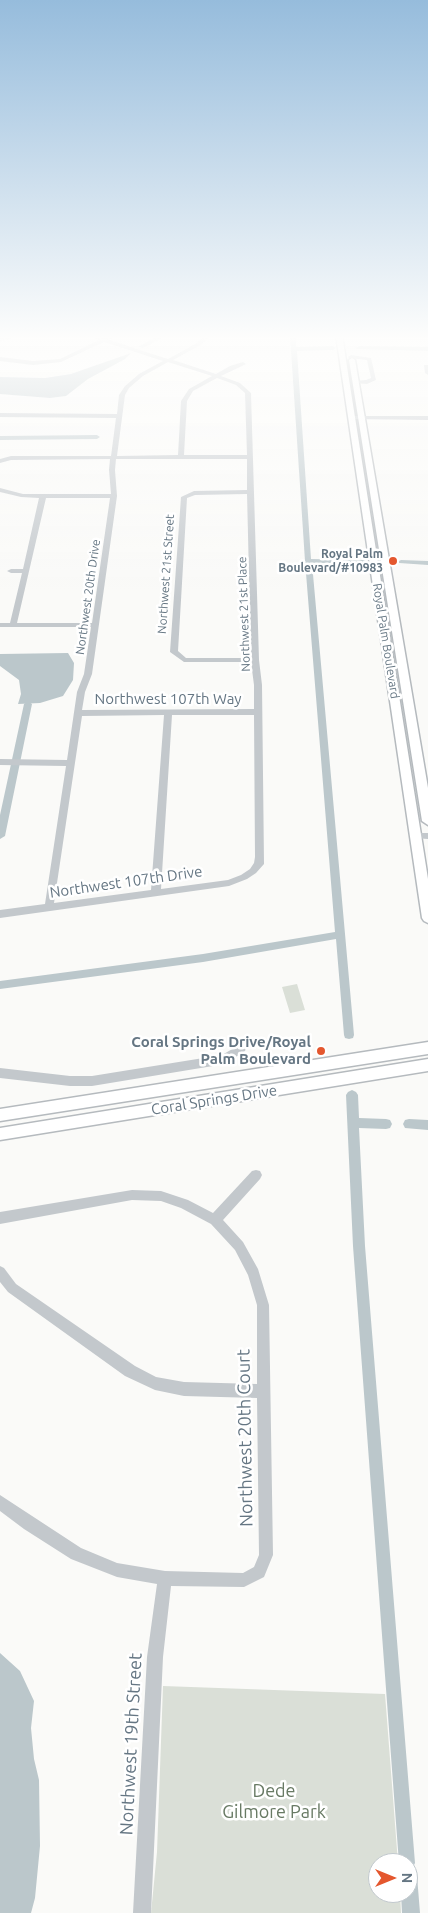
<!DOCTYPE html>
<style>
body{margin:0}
#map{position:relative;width:428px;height:1913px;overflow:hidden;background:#fafaf8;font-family:Ubuntu,sans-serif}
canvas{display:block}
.north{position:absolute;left:368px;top:1853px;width:50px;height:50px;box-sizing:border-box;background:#fff;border:1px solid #c1c8cd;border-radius:50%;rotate:90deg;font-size:14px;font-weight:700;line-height:20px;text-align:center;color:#657683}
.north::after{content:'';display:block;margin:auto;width:18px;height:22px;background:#e4572e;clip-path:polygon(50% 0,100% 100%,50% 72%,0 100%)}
</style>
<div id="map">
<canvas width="428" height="1913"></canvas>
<div class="north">N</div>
</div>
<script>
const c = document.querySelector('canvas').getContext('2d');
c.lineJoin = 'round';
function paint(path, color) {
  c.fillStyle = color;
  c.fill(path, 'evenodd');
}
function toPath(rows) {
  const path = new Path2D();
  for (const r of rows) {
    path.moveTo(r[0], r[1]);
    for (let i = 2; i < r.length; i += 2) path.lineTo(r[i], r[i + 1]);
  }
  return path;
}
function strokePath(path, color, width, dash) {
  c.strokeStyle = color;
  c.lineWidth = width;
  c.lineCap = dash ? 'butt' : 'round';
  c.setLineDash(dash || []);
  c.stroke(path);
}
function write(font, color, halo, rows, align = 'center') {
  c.font = font + ' Ubuntu,sans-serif';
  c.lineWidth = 5;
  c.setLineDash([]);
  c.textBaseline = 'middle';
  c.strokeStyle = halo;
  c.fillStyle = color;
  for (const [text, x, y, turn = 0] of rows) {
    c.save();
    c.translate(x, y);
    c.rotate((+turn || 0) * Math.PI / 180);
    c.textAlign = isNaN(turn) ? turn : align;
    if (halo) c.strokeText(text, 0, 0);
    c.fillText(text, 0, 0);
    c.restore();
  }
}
paint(toPath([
 [297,984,305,1010,290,1013,282,987],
 [163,1686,385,1694,398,1863,378,1863,378,1893,400,1893,401,1913,151,1913,157,1852]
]), '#dadfd7');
paint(toPath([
 [131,353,125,359,88,379,66,396,50,398,0,394,0,377,45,378,71,374],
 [68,653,74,663,73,680,63,696,40,703,18,704,21,694,19,680,0,666,0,654],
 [0,1653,20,1671,34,1701,31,1728,34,1759,39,1780,40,1846,35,1898,31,1913,0,1913]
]), '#bbc7cb');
paint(toPath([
 [160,335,167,335,143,348,138,347,160,335],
 [290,335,296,335,296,347,333,346,336,348,333,350,297,351,311,559,364,560,367,562,364,564,312,563,354,1035,353,1038,349,1039,345,1038,344,1035,336,939,203,962,0,989,0,981,203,954,335,932,305,561,290,335],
 [359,346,428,347,428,351,357,349,356,348,359,346],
 [0,436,97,435,100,437,97,439,0,440,0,436],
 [401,560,428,561,428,565,399,563,399,561,401,560],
 [28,701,32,704,5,836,0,839,0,815,24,704,28,701],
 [352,1090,356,1092,358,1095,359,1118,386,1119,390,1120,392,1124,390,1128,386,1129,359,1128,365,1246,415,1863,412,1869,417,1876,420,1913,402,1913,401,1893,408,1893,408,1863,399,1863,353,1246,346,1095,348,1092,352,1090],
 [409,1119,428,1120,428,1130,405,1128,403,1124,405,1120,409,1119]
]), '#bbc7cb');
const major = toPath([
 [336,335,342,335,428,879,428,923,424,921,422,918,336,335],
 [352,358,355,360,428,788,428,825,422,821,349,360,352,358],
 [428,1042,428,1054,0,1121,0,1109,428,1042],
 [428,1059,428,1071,0,1140,0,1128,428,1059]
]);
strokePath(major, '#b5babe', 3);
paint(toPath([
 [15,335,25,335,0,341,0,337,15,335],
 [86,335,93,335,104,338,111,335,117,335,109,340,168,359,195,344,207,335,212,335,199,346,173,360,216,374,230,366,243,362,246,364,221,376,240,383,251,393,259,660,262,685,264,864,256,873,247,879,229,886,0,918,0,910,45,904,66,766,0,765,0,759,67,760,77,692,84,674,91,627,0,627,0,623,10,623,22,573,11,573,7,571,11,569,23,569,39,498,21,497,0,492,0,488,23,494,111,494,109,470,110,459,11,460,0,463,0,459,11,456,111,456,116,418,0,417,0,413,117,414,119,395,125,386,139,374,163,361,104,342,61,362,33,365,0,361,0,357,33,361,60,359,99,340,86,335],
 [168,362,212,376,189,389,181,401,178,455,117,456,125,395,129,388,143,376,168,362],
 [217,378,236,385,245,393,247,455,184,455,187,401,193,391,217,378],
 [116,459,247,459,247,490,194,491,181,497,170,652,184,662,251,662,254,685,254,709,82,710,85,692,92,674,117,496,115,470,116,459],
 [247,494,251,658,186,658,178,651,187,498,195,495,247,494],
 [46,498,110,498,92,623,17,623,46,498],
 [164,715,151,890,54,903,82,716,164,715],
 [172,715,254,715,255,857,254,863,250,869,241,875,228,880,161,889,172,715],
 [238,335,249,335,246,337,238,335],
 [351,355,371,358,376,380,367,384,353,383,353,381,366,380,371,378,367,360,349,358,348,357,351,355],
 [424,365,428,365,428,375,425,373,424,365],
 [352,416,428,416,428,420,350,419,349,418,352,416],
 [416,833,428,833,428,839,413,838,411,836,413,834,416,833],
 [241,1044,245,1045,246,1048,245,1051,225,1064,92,1086,70,1086,0,1078,0,1068,70,1076,92,1076,222,1055,241,1044],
 [256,1170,260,1171,262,1175,260,1179,223,1220,243,1242,258,1269,269,1305,273,1555,264,1577,244,1587,171,1586,163,1657,151,1913,133,1913,147,1657,157,1584,117,1577,71,1559,24,1529,0,1511,0,1495,81,1548,117,1563,165,1571,243,1573,254,1567,259,1555,257,1398,184,1396,155,1390,125,1376,8,1292,0,1282,0,1266,4,1268,16,1284,135,1366,156,1377,184,1382,257,1384,257,1305,248,1275,235,1250,211,1224,181,1208,161,1201,132,1200,0,1224,0,1212,132,1190,161,1191,188,1200,213,1213,252,1171,256,1170]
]), '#c3c8cc');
paint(major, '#fff');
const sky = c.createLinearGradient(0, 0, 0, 603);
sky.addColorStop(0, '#96bcdc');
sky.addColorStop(0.56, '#fdfdfc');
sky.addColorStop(1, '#fdfdfc00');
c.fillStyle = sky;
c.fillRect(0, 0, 428, 603);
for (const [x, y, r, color] of [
 [393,561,5,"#e4572e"],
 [321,1051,5,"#e4572e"]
]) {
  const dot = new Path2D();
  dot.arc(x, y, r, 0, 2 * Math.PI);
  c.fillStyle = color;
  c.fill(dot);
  strokePath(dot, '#fff', 2);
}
write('bold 12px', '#657683', '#fff', [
 ["Royal Palm",383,554],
 ["Boulevard/#10983",383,568]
], 'right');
write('12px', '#657683', '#fff', [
 ["Northwest 21st Street",166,574,-86],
 ["Northwest 20th Drive",88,597,-82],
 ["Northwest 21st Place",244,614,-92],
 ["Royal Palm Boulevard",386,641,81]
]);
write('15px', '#657683', '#fff', [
 ["Northwest 107th Way",168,699],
 ["Northwest 107th Drive",126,882,-8],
 ["Coral Springs Drive",214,1100,-9]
]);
write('bold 15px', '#657683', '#fff', [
 ["Coral Springs Drive/Royal",311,1042],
 ["Palm Boulevard",311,1059]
], 'right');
write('18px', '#657683', '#fff', [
 ["Northwest 20th Court",245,1438,-91],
 ["Northwest 19th Street",131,1744,-87]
]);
write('18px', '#687a64', '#fff', [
 ["Dede",274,1791],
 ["Gilmore Park",274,1812]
]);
</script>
